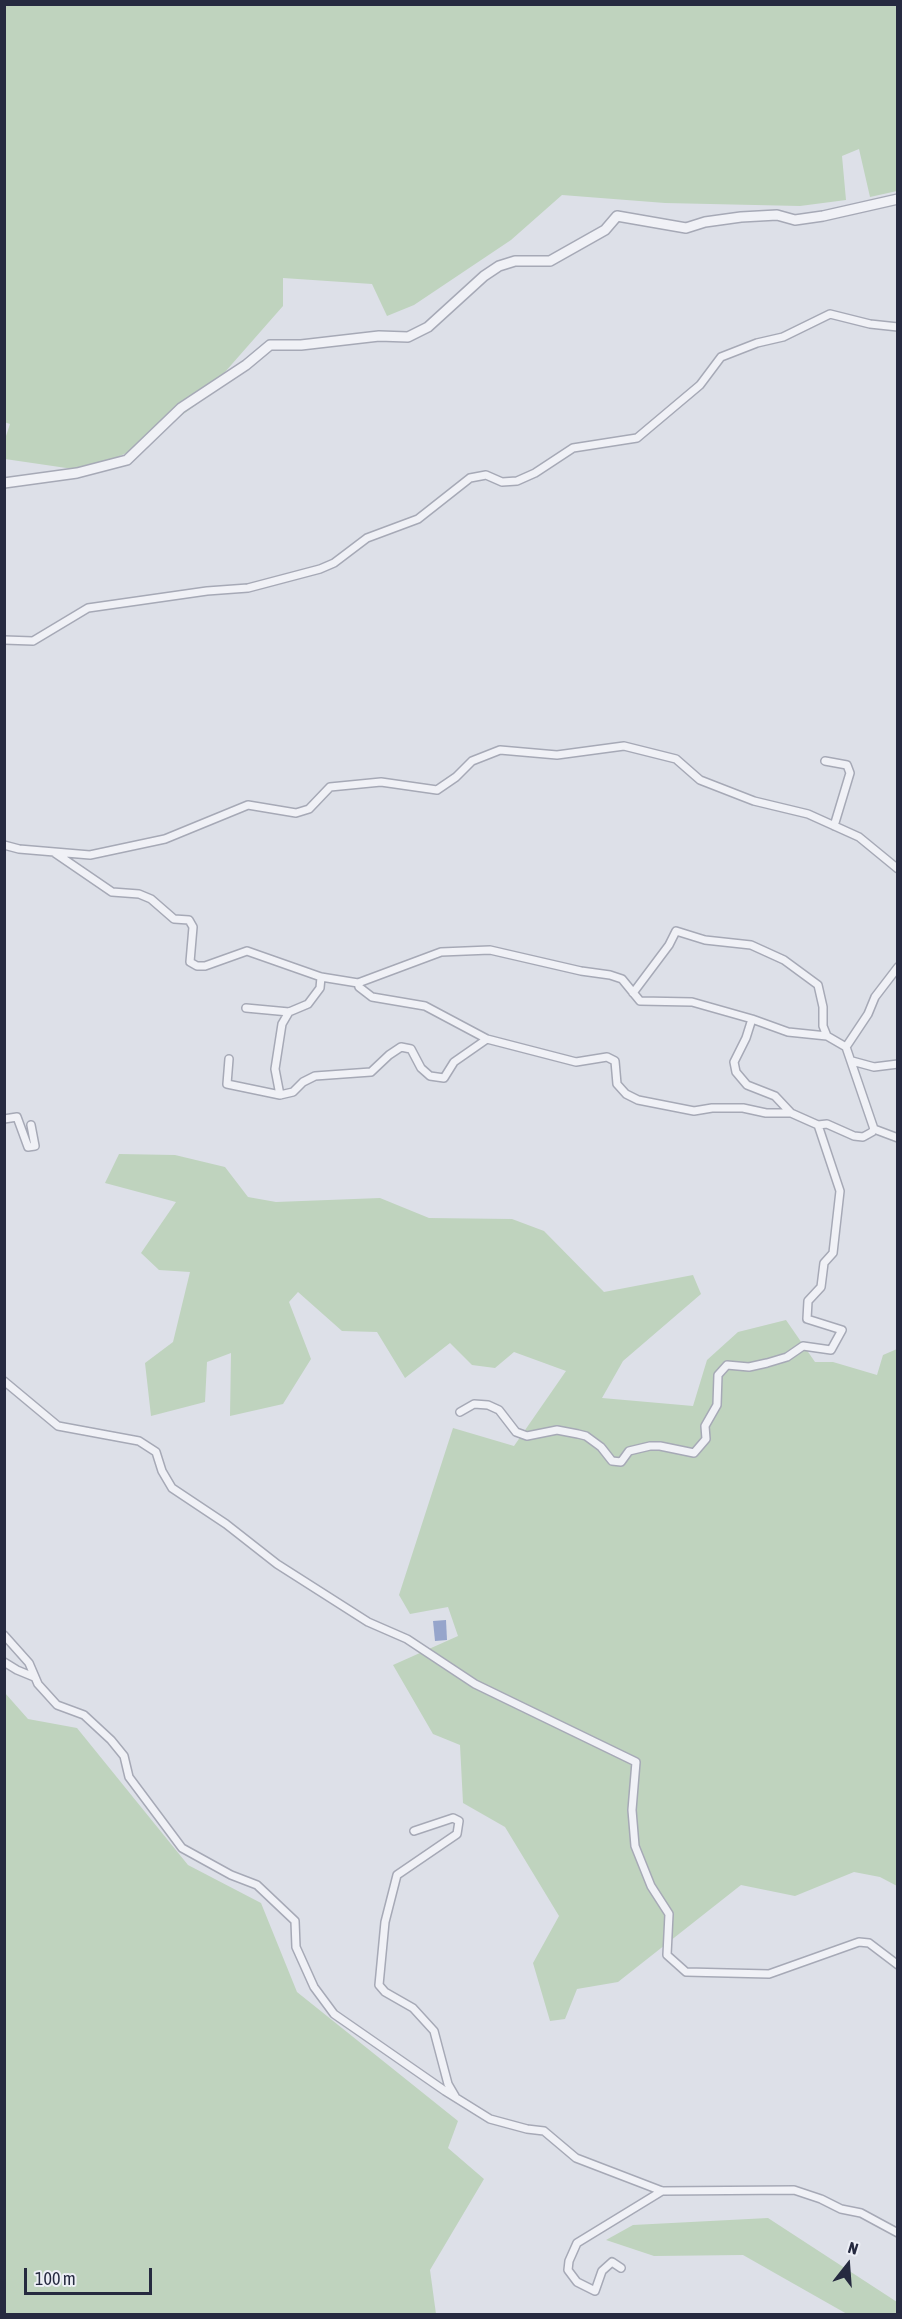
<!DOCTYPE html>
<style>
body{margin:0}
#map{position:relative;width:902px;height:2319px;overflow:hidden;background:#dde0e8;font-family:"Asap Condensed",sans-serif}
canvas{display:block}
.frame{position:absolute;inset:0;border:6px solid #262a40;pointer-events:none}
.north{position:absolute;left:818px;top:2235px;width:60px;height:60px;-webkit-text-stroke:4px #edeff6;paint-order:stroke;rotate:17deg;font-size:16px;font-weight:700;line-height:24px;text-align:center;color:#262a40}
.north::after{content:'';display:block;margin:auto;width:21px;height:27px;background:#262a40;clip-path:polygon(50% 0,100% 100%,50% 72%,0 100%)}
.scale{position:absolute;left:24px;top:2268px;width:128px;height:27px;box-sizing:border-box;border:3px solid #262a40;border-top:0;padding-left:8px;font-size:18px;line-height:21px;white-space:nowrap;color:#262a40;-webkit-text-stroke:4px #edeff6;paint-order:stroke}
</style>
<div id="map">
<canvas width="902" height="2319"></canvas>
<div class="frame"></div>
<div class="north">N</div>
<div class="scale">100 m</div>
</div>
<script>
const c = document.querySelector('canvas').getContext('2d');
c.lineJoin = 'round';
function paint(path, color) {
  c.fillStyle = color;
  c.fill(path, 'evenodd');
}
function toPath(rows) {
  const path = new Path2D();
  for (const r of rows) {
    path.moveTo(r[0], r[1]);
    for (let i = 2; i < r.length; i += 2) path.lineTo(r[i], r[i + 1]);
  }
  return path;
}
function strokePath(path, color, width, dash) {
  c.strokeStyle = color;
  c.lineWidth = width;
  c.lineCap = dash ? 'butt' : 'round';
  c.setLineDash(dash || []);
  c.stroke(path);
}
paint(toPath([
 [5,5,897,5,897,191,870,197,859,149,842,156,846,200,800,206,665,203,562,195,511,240,414,305,387,316,372,284,283,278,283,306,196,405,133,450,87,471,5,459,4,442,10,424,4,422],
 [119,1154,175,1155,225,1167,248,1197,276,1202,380,1198,429,1218,512,1219,544,1231,604,1292,693,1275,701,1294,623,1361,602,1398,693,1406,707,1360,738,1332,786,1320,815,1362,833,1362,877,1375,883,1355,897,1349,897,1886,880,1877,854,1872,795,1896,741,1885,618,1982,577,1989,565,2019,550,2021,533,1963,559,1916,505,1827,463,1803,460,1745,433,1734,393,1665,458,1636,448,1607,410,1614,399,1595,453,1428,514,1446,566,1371,514,1352,495,1368,472,1365,450,1343,405,1378,377,1332,342,1331,298,1292,289,1302,311,1359,283,1404,230,1416,231,1353,207,1362,205,1402,151,1416,145,1363,173,1342,190,1272,159,1270,141,1253,176,1202,105,1183],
 [5,1693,28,1719,77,1728,188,1865,261,1903,297,1992,458,2121,448,2148,484,2179,430,2270,436,2314,5,2314],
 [768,2218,897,2302,897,2314,847,2314,743,2255,654,2256,606,2240,633,2225]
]), '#bfd3be');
paint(toPath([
 [446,1620,447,1640,435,1641,433,1621]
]), '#96a5cb');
const minor = toPath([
 [4,640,33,641,88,608,207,591,248,588,320,569,334,563,367,538,418,519,470,478,486,475,502,482,517,481,535,473,573,448,637,438,700,385,721,357,757,343,783,337,830,314,870,324,898,327],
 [825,761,847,765,850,773,834,826],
 [4,845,19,849,90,855,165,839,248,805,296,813,309,809,330,787,381,782,437,790,456,777,472,761,500,750,557,755,624,746,676,759,700,780,754,801,808,814,859,837,898,869],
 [55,853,112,892,139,894,151,899,174,919,189,920,193,927,190,962,197,966,205,966,247,951,321,977,358,983,441,952,490,950,581,971,610,975,622,979,640,1001,692,1002,752,1019,788,1032,827,1036,846,1047,874,1129,898,1138],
 [358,983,359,987,372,997,425,1006,487,1039,576,1062,607,1057,615,1061,617,1084,626,1094,638,1100,694,1111,712,1108,743,1108,766,1113,791,1113],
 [633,993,669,945,676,931,705,940,751,945,784,960,818,985,823,1007,823,1026,827,1036],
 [246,1008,289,1012,308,1004,320,988,321,977],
 [846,1047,868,1014,875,997,898,967],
 [229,1059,227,1084,280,1095,275,1069,282,1024,289,1012],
 [852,1061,874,1067,898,1064],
 [280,1095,293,1092,303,1082,315,1076,371,1072,389,1055,401,1047,411,1049,421,1068,430,1076,444,1078,454,1062,487,1039],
 [4,1119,17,1117,28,1147,35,1146,31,1125],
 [818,1125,827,1124,854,1136,863,1137,872,1132,874,1129],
 [4,1381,58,1426,139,1441,156,1452,162,1471,172,1488,226,1524,277,1564,368,1622,407,1639,475,1684,636,1762,632,1810,635,1846,651,1886,669,1914,667,1955,686,1972,769,1974,859,1942,869,1943,898,1965],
 [460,1412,474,1404,488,1405,499,1410,516,1432,527,1436,557,1430,578,1434,586,1436,601,1447,612,1461,621,1462,629,1451,650,1446,660,1446,694,1453,706,1439,705,1426,717,1405,718,1375,727,1365,749,1367,767,1363,787,1357,803,1346,831,1350,842,1330,807,1319,808,1301,821,1287,824,1263,833,1253,840,1191,818,1125,791,1113,775,1096,747,1085,736,1072,734,1062,746,1038,752,1019],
 [4,1635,29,1663,38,1684,57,1705,84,1715,111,1740,124,1756,129,1777,182,1848,231,1875,257,1885,295,1921,296,1947,314,1987,334,2014,445,2091,490,2119,527,2129,544,2131,576,2158,662,2191,794,2190,821,2199,841,2209,861,2213,898,2233],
 [4,1662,17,1670,34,1677],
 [414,1831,453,1818,459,1821,457,1834,397,1875,385,1922,379,1985,385,1992,413,2008,434,2031,448,2084,455,2096],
 [621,2268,612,2262,602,2271,595,2291,577,2282,568,2270,569,2261,577,2243,662,2191]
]);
const tertiary = toPath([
 [4,483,77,473,127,460,181,408,246,365,270,345,301,345,379,336,408,337,428,327,484,276,499,266,515,261,550,261,605,230,617,216,686,228,705,222,741,217,777,215,795,220,823,216,898,199]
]);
strokePath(minor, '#a6a9b6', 10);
strokePath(tertiary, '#a6a9b6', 12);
strokePath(minor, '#f0f1f6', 7);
strokePath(tertiary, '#f0f1f6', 9);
</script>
